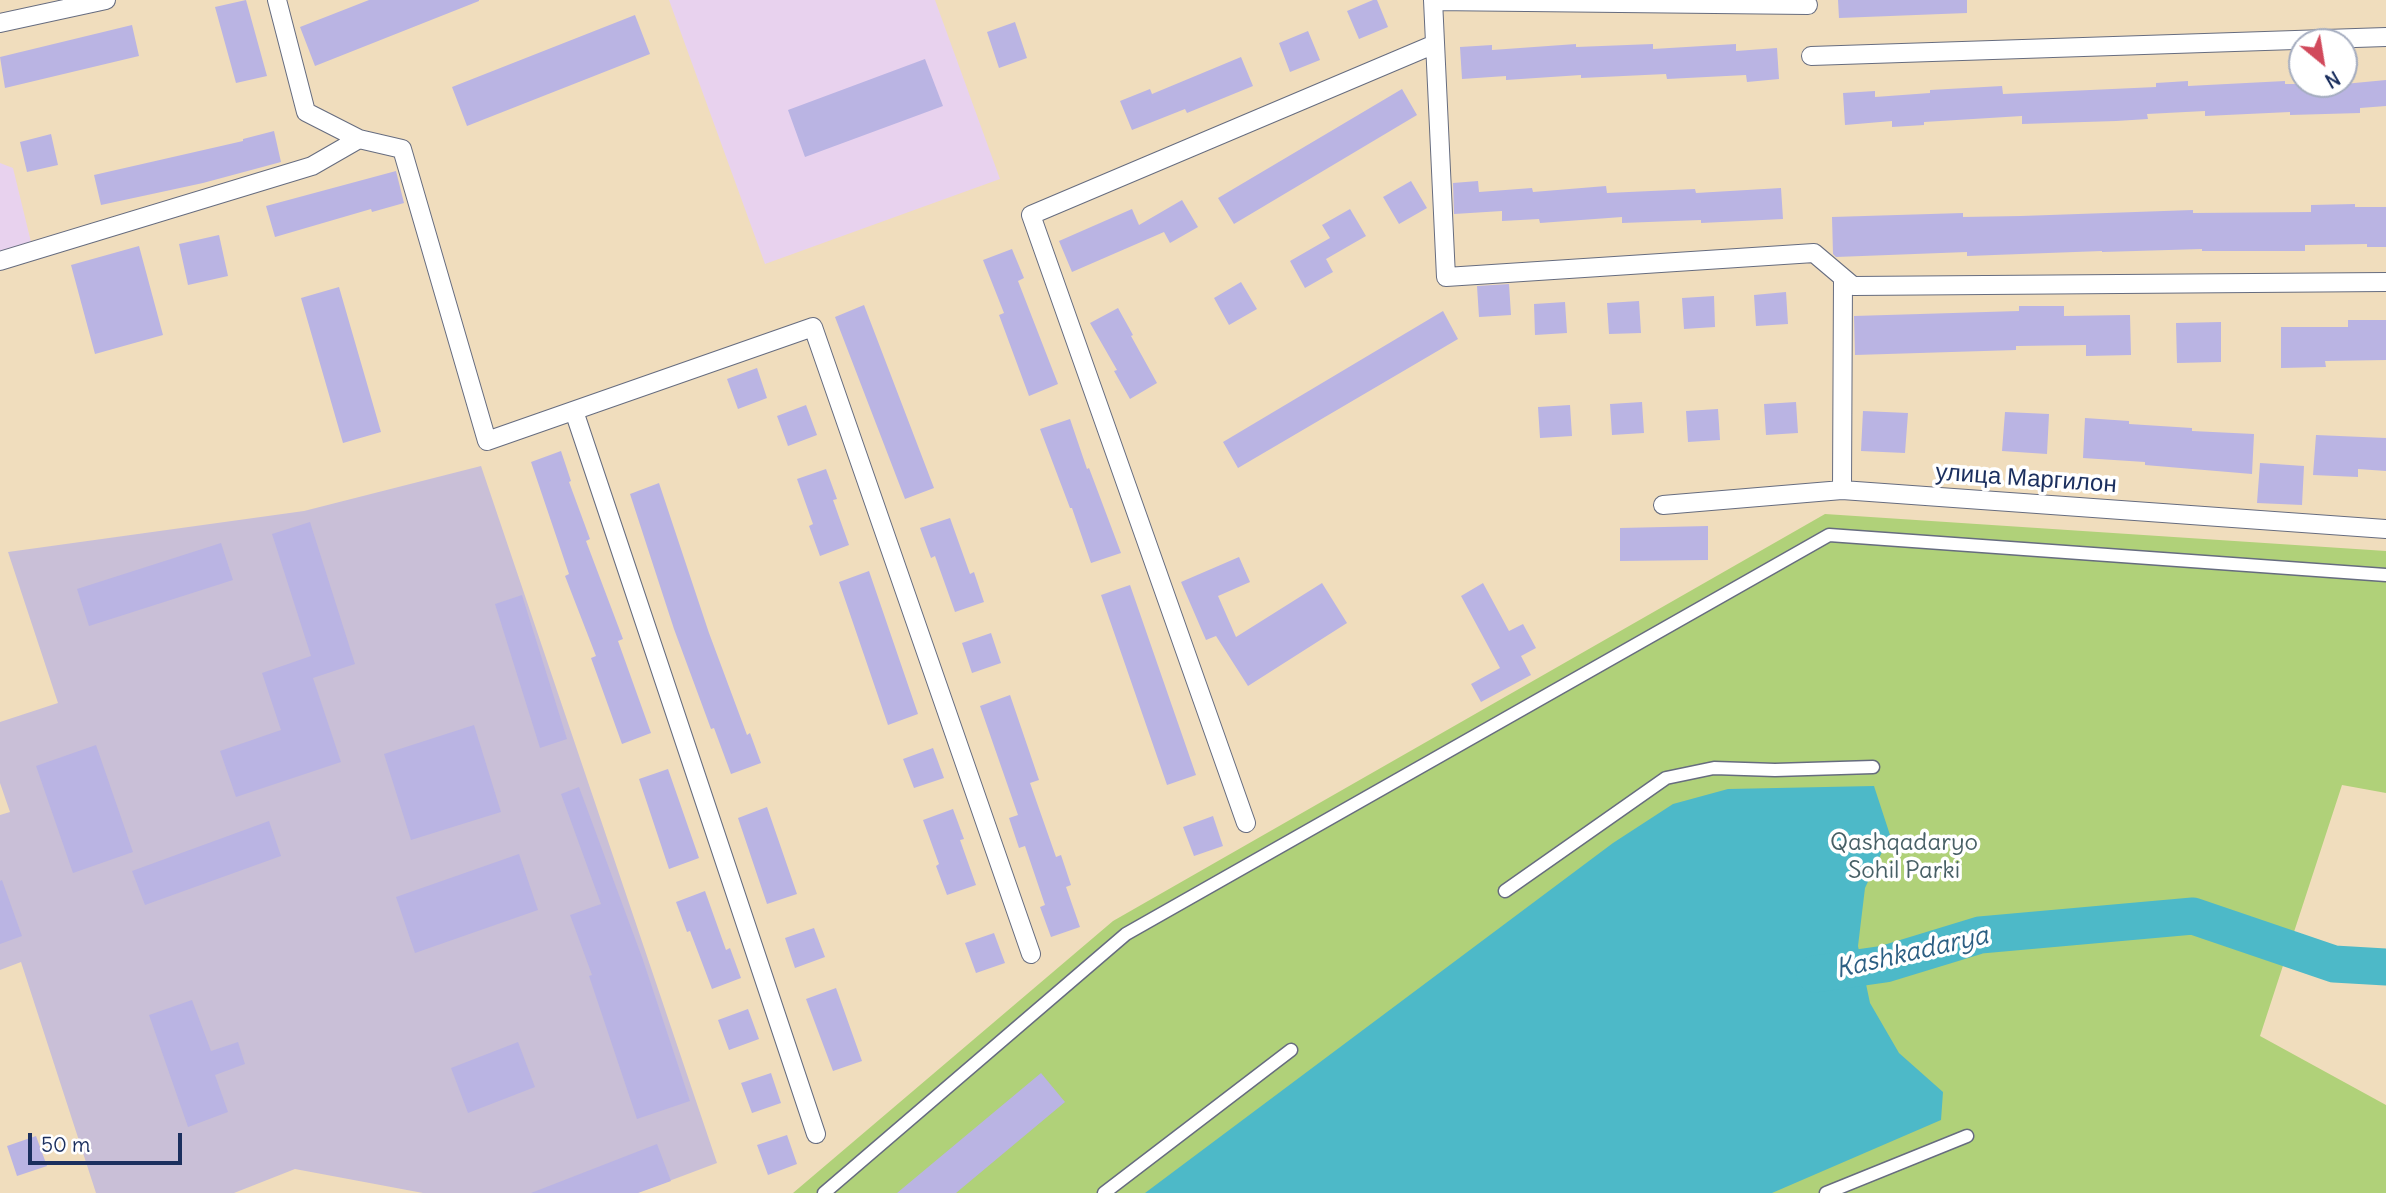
<!DOCTYPE html>
<meta charset="utf-8">
<style>
body{margin:0}
#map{position:relative;width:2386px;height:1193px;overflow:hidden;background:#f0ddbd;font-family:Delius,sans-serif}
canvas{display:block}
.north{position:absolute;left:2288px;top:28px;width:70px;height:70px;box-sizing:border-box;background:#fff;border:2px solid #a4acbf;border-radius:50%;rotate:150deg;font-size:19px;font-weight:700;line-height:28px;text-align:center;color:#1b2f5e}
.north::after{content:'';display:block;margin:auto;width:24px;height:32px;background:#d1495b;clip-path:polygon(50% 0,100% 100%,50% 72%,0 100%)}
.scale{position:absolute;left:28px;top:1133px;width:154px;height:32px;box-sizing:border-box;border:4px solid #1b2f5e;border-top:0;padding-left:9px;font-size:21px;line-height:24px;white-space:nowrap;color:#1b2f5e;-webkit-text-stroke:5px #fff;paint-order:stroke}
</style>
<div id="map">
<canvas width="2386" height="1193"></canvas>
<div class="north">N</div>
<div class="scale">50 m</div>
</div>
<script>
const c = document.querySelector('canvas').getContext('2d');
c.lineJoin = 'round';
function paint(path, color) {
  c.fillStyle = color;
  c.fill(path, 'evenodd');
}
function toPath(rows) {
  const path = new Path2D();
  for (const r of rows) {
    path.moveTo(r[0], r[1]);
    for (let i = 2; i < r.length; i += 2) path.lineTo(r[i], r[i + 1]);
  }
  return path;
}
function strokePath(path, color, width, dash) {
  c.strokeStyle = color;
  c.lineWidth = width;
  c.lineCap = dash ? 'butt' : 'round';
  c.setLineDash(dash || []);
  c.stroke(path);
}
function write(font, color, halo, rows, align = 'center') {
  c.font = font + ' Delius,sans-serif';
  c.lineWidth = 7;
  c.setLineDash([]);
  c.textBaseline = 'middle';
  c.strokeStyle = halo;
  c.fillStyle = color;
  for (const [text, x, y, turn = 0] of rows) {
    c.save();
    c.translate(x, y);
    c.rotate((+turn || 0) * Math.PI / 180);
    c.textAlign = isNaN(turn) ? turn : align;
    if (halo) c.strokeText(text, 0, 0);
    c.fillText(text, 0, 0);
    c.restore();
  }
}
paint(toPath([
 [669,0,935,0,1000,179,765,264],
 [0,163,13,168,31,242,0,251]
]), '#e8d2ee');
paint(toPath([
 [481,466,717,1163,637,1193,423,1193,295,1169,234,1193,96,1193,21,962,0,970,0,815,10,812,0,783,0,722,58,703,8,552,304,511]
]), '#c9bfd7');
paint(toPath([
 [1825,514,2386,551,2386,793,2342,785,2260,1036,2386,1105,2386,1193,793,1193,1113,921]
]), '#b0d179');
paint(toPath([
 [1874,786,1890,835,1865,888,1858,946,1870,1003,1899,1053,1943,1092,1941,1120,1772,1193,1145,1193,1613,843,1673,804,1728,789]
]), '#4db9c8');
strokePath(toPath([
 [1815,974,1885,964,1980,935,2193,916,2334,964,2386,967]
]), '#4db9c8', 37);
paint(toPath([
 [246,0,267,76,236,83,215,7],
 [369,0,479,0,479,1,315,66,300,27],
 [1373,0,1377,0,1388,27,1359,39,1347,11],
 [1838,0,1967,0,1967,13,1839,18],
 [635,15,650,54,467,126,452,87],
 [1015,22,1027,58,999,68,987,32],
 [132,25,139,56,5,88,0,57],
 [1308,31,1320,60,1290,72,1279,43],
 [1576,44,1576,47,1653,44,1653,49,1736,44,1736,51,1777,48,1779,79,1747,82,1746,75,1667,79,1666,74,1581,78,1581,75,1506,80,1506,76,1462,79,1460,47,1492,45,1492,50],
 [1241,57,1253,86,1187,113,1185,109,1132,130,1120,101,1150,89,1152,94],
 [925,59,943,106,805,157,788,110],
 [2386,80,2386,106,2360,108,2360,113,2290,115,2290,112,2205,116,2205,111,2147,114,2148,119,2116,121,2022,124,2022,116,1924,122,1924,125,1892,127,1892,121,1845,125,1843,93,1875,91,1875,97,1930,93,1930,90,2002,86,2003,94,2156,87,2156,83,2188,81,2188,86,2285,81,2285,84,2344,84],
 [1402,89,1417,115,1234,224,1218,198],
 [274,131,281,162,203,183,101,205,94,175,243,141,243,139],
 [51,134,58,165,27,172,20,142],
 [396,171,404,203,372,212,371,209,275,237,266,206],
 [1411,181,1427,208,1399,224,1383,197],
 [1478,181,1479,192,1532,188,1533,192,1606,186,1607,193,1695,189,1696,193,1781,188,1783,219,1701,223,1701,220,1622,223,1622,217,1540,223,1539,219,1502,221,1502,211,1454,214,1453,183],
 [1182,200,1198,227,1170,243,1164,232,1072,272,1059,241,1132,209,1139,225],
 [2355,204,2355,207,2386,207,2386,247,2367,247,2367,244,2305,245,2305,251,2202,251,2202,249,2102,252,2102,251,1967,256,1967,252,1836,257,1833,254,1832,217,1963,213,1963,217,2021,216,2193,210,2193,213,2311,212,2311,205],
 [1350,209,1366,236,1326,259,1333,272,1305,288,1290,261,1330,238,1322,225],
 [219,235,228,276,188,285,179,244],
 [139,246,163,335,95,354,71,265],
 [1012,249,1024,278,1018,281,1058,384,1029,396,999,315,1004,313,983,260],
 [1241,282,1257,309,1229,325,1214,298],
 [1509,284,1511,315,1479,317,1477,286],
 [339,287,381,432,343,443,301,298],
 [1786,292,1788,324,1756,326,1754,295],
 [1714,296,1715,327,1684,329,1682,298],
 [1639,301,1641,333,1609,334,1607,303],
 [1565,302,1567,333,1535,335,1534,304],
 [864,305,934,488,905,499,835,317],
 [2019,306,2064,306,2064,316,2130,315,2131,355,2086,356,2086,345,2016,346,2016,350,1855,355,1854,316,2019,311],
 [1118,308,1133,335,1131,336,1157,383,1130,399,1114,371,1117,370,1090,323],
 [1443,311,1458,339,1238,468,1223,442],
 [2348,320,2386,320,2386,360,2325,361,2326,367,2281,368,2281,327,2348,327],
 [2221,322,2221,362,2177,363,2176,323],
 [757,368,767,398,738,409,727,379],
 [1642,402,1644,433,1612,435,1610,404],
 [1796,402,1798,433,1766,435,1764,404],
 [806,405,817,435,788,446,777,416],
 [1570,405,1572,436,1540,438,1538,407],
 [1718,409,1720,440,1688,442,1686,411],
 [1863,411,1908,413,1905,453,1861,451],
 [2005,412,2049,414,2047,454,2002,451],
 [2085,418,2129,421,2129,424,2192,428,2192,431,2254,434,2252,474,2145,465,2145,462,2083,458],
 [1070,419,1087,469,1089,468,1121,553,1091,563,1072,508,1070,508,1040,429],
 [2316,435,2386,438,2386,471,2358,469,2358,477,2313,475],
 [561,451,571,481,569,482,590,539,586,541,623,639,618,641,651,733,622,744,591,658,596,656,565,576,569,574,531,462],
 [2260,463,2304,466,2302,505,2257,503],
 [826,469,837,499,833,500,849,545,820,556,809,526,813,524,797,479],
 [659,483,709,633,747,735,750,733,761,763,731,774,714,728,711,729,674,629,630,494],
 [950,518,970,574,974,572,984,602,955,612,935,556,931,558,920,528],
 [310,522,355,664,313,678,341,762,236,797,220,751,281,730,262,673,311,656,272,534],
 [1708,526,1708,560,1620,561,1620,528],
 [221,543,233,580,89,626,77,589],
 [1239,557,1250,582,1218,596,1236,637,1322,583,1347,623,1248,686,1216,636,1206,640,1181,582],
 [869,571,918,714,888,725,839,582],
 [1483,583,1509,631,1523,624,1536,648,1521,656,1531,675,1481,702,1471,684,1500,668,1461,596],
 [1130,585,1196,775,1167,785,1101,595],
 [522,595,567,739,540,748,495,604],
 [991,633,1001,663,972,673,962,643],
 [1010,695,1039,780,1030,783,1056,857,1061,855,1071,885,1066,887,1080,927,1051,937,1040,907,1045,905,1025,846,1019,848,1009,818,1018,815,980,706],
 [474,725,501,812,411,840,384,754],
 [96,745,133,852,73,873,36,766],
 [933,748,944,778,914,788,903,759],
 [668,769,699,858,669,869,639,779],
 [579,787,643,960,690,1101,637,1119,589,976,592,975,570,915,601,904,561,794],
 [767,807,797,894,767,904,738,818],
 [953,809,964,839,960,840,976,885,947,895,936,866,939,864,923,820],
 [1213,816,1223,846,1194,856,1183,827],
 [269,821,281,856,145,905,132,871],
 [519,854,538,910,415,953,396,897],
 [2,880,22,936,0,944,0,881],
 [705,891,726,950,730,948,741,978,712,989,690,931,687,932,676,902],
 [814,928,825,957,795,968,785,938],
 [994,933,1005,963,976,973,965,943],
 [836,988,862,1061,833,1071,806,999],
 [192,1000,211,1051,238,1042,245,1064,215,1075,228,1112,188,1127,149,1015],
 [748,1009,759,1039,729,1050,718,1020],
 [518,1042,535,1087,468,1113,451,1068],
 [771,1073,781,1103,752,1113,741,1083],
 [1041,1073,1065,1102,956,1193,897,1193],
 [787,1135,797,1164,768,1175,757,1145],
 [36,1136,47,1166,17,1176,7,1146],
 [657,1144,671,1181,638,1193,531,1193]
]), '#bab4e3');
const pedestrian = toPath([
 [1505,891,1666,778,1714,768,1775,770,1873,767],
 [824,1193,1126,934,1829,535,2386,575],
 [1104,1193,1291,1050],
 [1826,1193,1967,1136]
]);
const minor = toPath([
 [277,0,306,112,359,139,402,149,487,441,813,327,1031,954],
 [1433,0,1446,277,1814,253,1853,286,2386,282],
 [1433,1,1808,5],
 [0,23,106,0],
 [1811,56,2386,37],
 [0,261,312,166,359,139],
 [574,411,816,1134],
 [1842,490,1843,278],
 [1663,505,1842,490,2386,529],
 [1246,823,1031,215,1435,44]
]);
strokePath(pedestrian, '#666c7f', 15);
strokePath(minor, '#666c7f', 20);
strokePath(pedestrian, '#fff', 12);
strokePath(minor, '#fff', 18);
write('24px', '#1b2f5e', '#fff', [
 ["улица Маргилон",2026,479,4]
]);
write('24px', '#486066', '#fff', [
 ["Qashqadaryo",1904,843],
 ["Sohil Parki",1904,871]
]);
write('italic 26px', '#2c5f83', '#fff', [
 ["Kashkadarya",1912,953,-13]
]);
</script>
